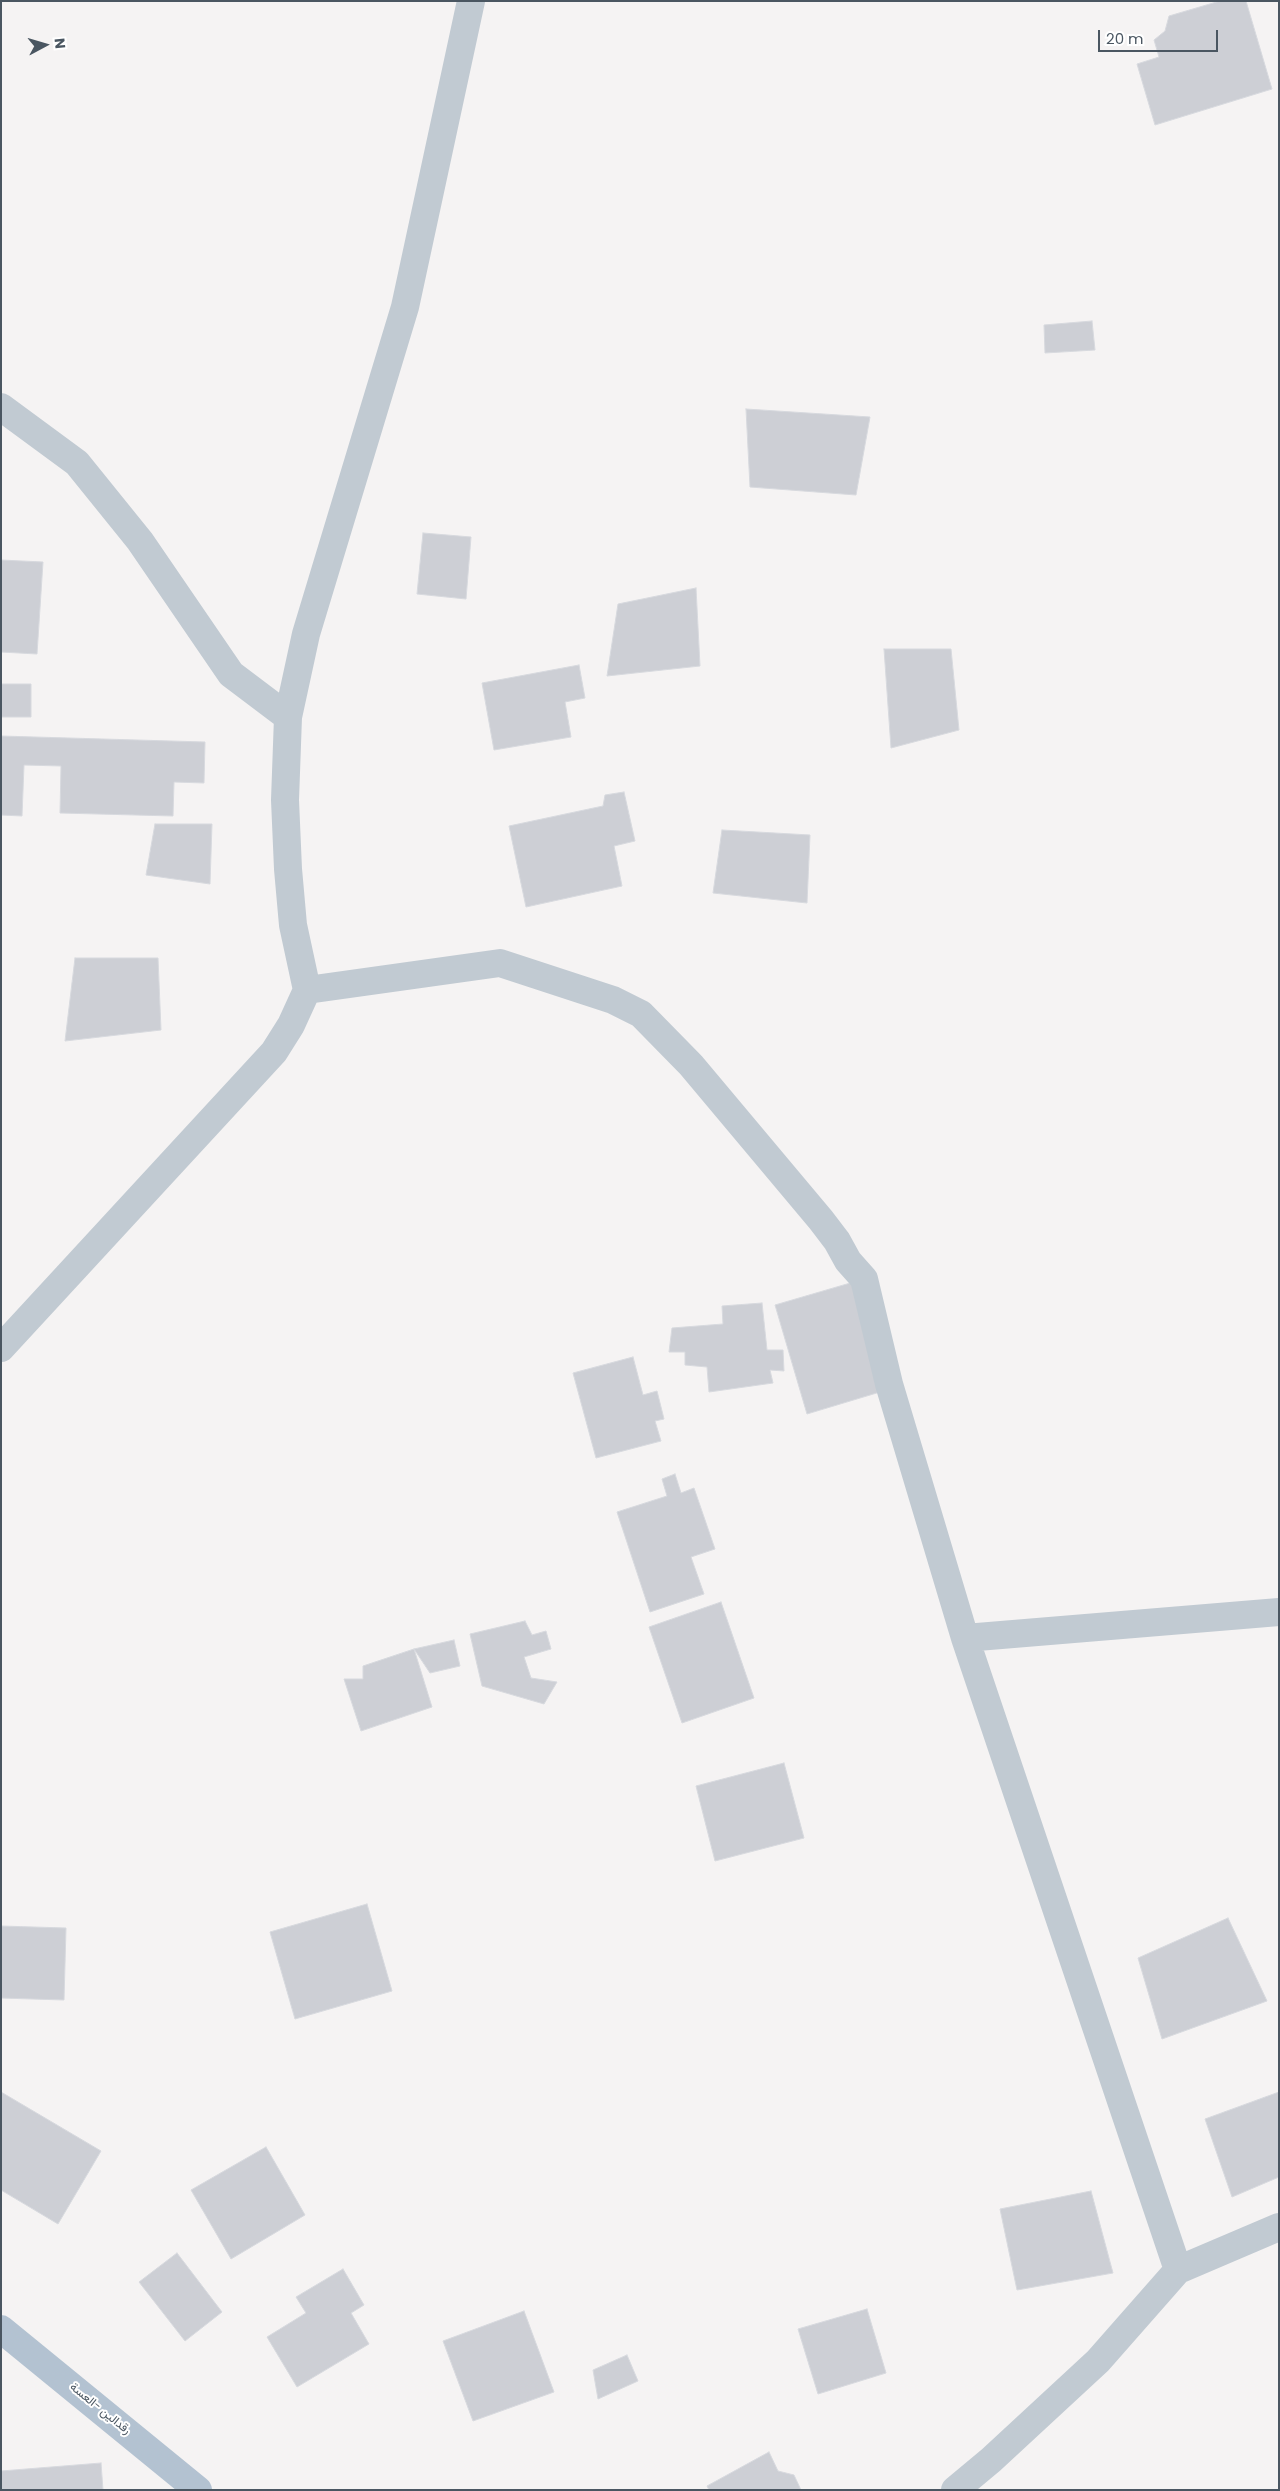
<!DOCTYPE html>
<meta charset="utf-8">
<style>
body{margin:0}
#map{position:relative;width:1280px;height:2491px;overflow:hidden;background:#f5f3f3;font-family:Poppins,sans-serif}
canvas{display:block}
.frame{position:absolute;inset:0;border:2px solid #4a5661;pointer-events:none}
.north{position:absolute;left:20px;top:20px;width:50px;height:50px;-webkit-text-stroke:4px #fff;paint-order:stroke;rotate:84deg;font-size:14px;font-weight:700;line-height:20px;text-align:center;color:#4a5661}
.north::after{content:'';display:block;margin:auto;width:18px;height:22px;background:#4a5661;clip-path:polygon(50% 0,100% 100%,50% 72%,0 100%)}
.scale{position:absolute;left:1098px;top:30px;width:120px;height:22px;box-sizing:border-box;border:2px solid #4a5661;border-top:0;padding-left:6px;font-size:15px;line-height:18px;white-space:nowrap;color:#4a5661;-webkit-text-stroke:4px #fff;paint-order:stroke}
</style>
<div id="map">
<canvas width="1280" height="2491"></canvas>
<div class="frame"></div>
<div class="north">N</div>
<div class="scale">20 m</div>
</div>
<script>
const c = document.querySelector('canvas').getContext('2d');
c.lineJoin = 'round';
function paint(path, color) {
  c.fillStyle = color;
  c.fill(path, 'evenodd');
}
function toPath(rows) {
  const path = new Path2D();
  for (const r of rows) {
    path.moveTo(r[0], r[1]);
    for (let i = 2; i < r.length; i += 2) path.lineTo(r[i], r[i + 1]);
  }
  return path;
}
function strokePath(path, color, width, dash) {
  c.strokeStyle = color;
  c.lineWidth = width;
  c.lineCap = dash ? 'butt' : 'round';
  c.setLineDash(dash || []);
  c.stroke(path);
}
function write(font, color, halo, rows, align = 'center') {
  c.font = font + ' Poppins,Vazirmatn,sans-serif';
  c.lineWidth = 4;
  c.setLineDash([]);
  c.textBaseline = 'middle';
  c.strokeStyle = halo;
  c.fillStyle = color;
  for (const [text, x, y, turn = 0] of rows) {
    c.save();
    c.translate(x, y);
    c.rotate((+turn || 0) * Math.PI / 180);
    c.textAlign = isNaN(turn) ? turn : align;
    if (halo) c.strokeText(text, 0, 0);
    c.fillText(text, 0, 0);
    c.restore();
  }
}
const building = toPath([
 [1220,1,1246,1,1272,89,1155,125,1137,64,1159,57,1154,40,1165,31,1169,16,1220,1],
 [1092,321,1095,350,1045,353,1044,325,1092,321],
 [746,409,870,417,856,495,750,487,746,409],
 [423,533,471,537,466,599,417,594,423,533],
 [1,560,43,562,37,654,1,652,1,560],
 [696,588,700,666,607,676,618,604,696,588],
 [884,649,951,649,959,730,891,748,884,649],
 [579,665,585,698,565,702,571,737,494,750,482,683,579,665],
 [1,684,31,684,31,717,1,717,1,684],
 [1,736,205,742,204,783,174,782,173,816,60,813,61,766,24,765,22,816,1,815,1,736],
 [624,792,635,841,614,846,622,886,526,907,509,826,603,806,605,795,624,792],
 [155,824,212,824,210,884,146,875,155,824],
 [722,830,810,835,807,903,713,893,722,830],
 [75,958,158,958,161,1030,65,1041,75,958],
 [864,1279,880,1392,807,1414,775,1305,864,1279],
 [762,1303,767,1350,783,1350,784,1371,770,1370,773,1383,709,1392,707,1367,685,1365,685,1352,669,1352,672,1328,723,1324,722,1306,762,1303],
 [633,1357,643,1395,657,1391,664,1419,655,1421,661,1441,596,1458,573,1373,633,1357],
 [675,1474,681,1493,694,1488,715,1549,691,1557,704,1594,650,1612,617,1512,667,1496,662,1479,675,1474],
 [721,1602,754,1698,682,1723,649,1627,721,1602],
 [525,1621,532,1635,546,1631,551,1649,524,1657,531,1678,557,1682,544,1704,482,1686,470,1634,525,1621],
 [454,1640,460,1666,430,1673,414,1649,454,1640],
 [414,1649,432,1707,361,1731,344,1679,363,1679,363,1666,414,1649],
 [784,1763,804,1838,715,1861,696,1786,784,1763],
 [367,1904,392,1991,295,2019,270,1932,367,1904],
 [1228,1918,1267,2001,1162,2039,1138,1958,1228,1918],
 [1,1926,66,1928,64,2000,1,1998,1,1926],
 [1,2092,101,2151,58,2224,1,2190,1,2092],
 [1279,2092,1279,2177,1232,2197,1205,2119,1279,2092],
 [266,2147,305,2215,231,2259,191,2190,266,2147],
 [1091,2191,1113,2273,1017,2290,1000,2209,1091,2191],
 [177,2253,222,2312,185,2341,139,2282,177,2253],
 [343,2269,364,2305,351,2313,369,2344,297,2387,267,2337,306,2313,296,2297,343,2269],
 [867,2309,886,2373,818,2394,798,2329,867,2309],
 [524,2311,554,2392,473,2421,443,2341,524,2311],
 [627,2355,638,2381,598,2399,593,2370,627,2355],
 [769,2452,778,2471,794,2475,801,2490,709,2490,707,2486,769,2452],
 [101,2463,103,2490,1,2490,1,2471,101,2463]
]);
paint(building, '#cdcfd5');
strokePath(building, '#d7d9de', 1);
strokePath(toPath([
 [1,407,77,463,140,541,231,674,288,717],
 [307,990,500,963,613,1000,641,1014,691,1065,821,1220,837,1241,848,1261,864,1279,889,1384,965,1638,1178,2270],
 [1,1348,274,1052,291,1025,307,990,293,925,288,869,285,800,288,717,306,634,405,307,471,1],
 [965,1638,1279,1612],
 [955,2490,991,2460,1098,2361,1178,2270,1279,2227]
]), '#c1cad2', 28);
strokePath(toPath([
 [1,2329,198,2490]
]), '#b3c2d1', 28);
write('12px', '#4a5661', '#fff', [
 ["رقدالين -العسة",100,2409,39]
]);
</script>
